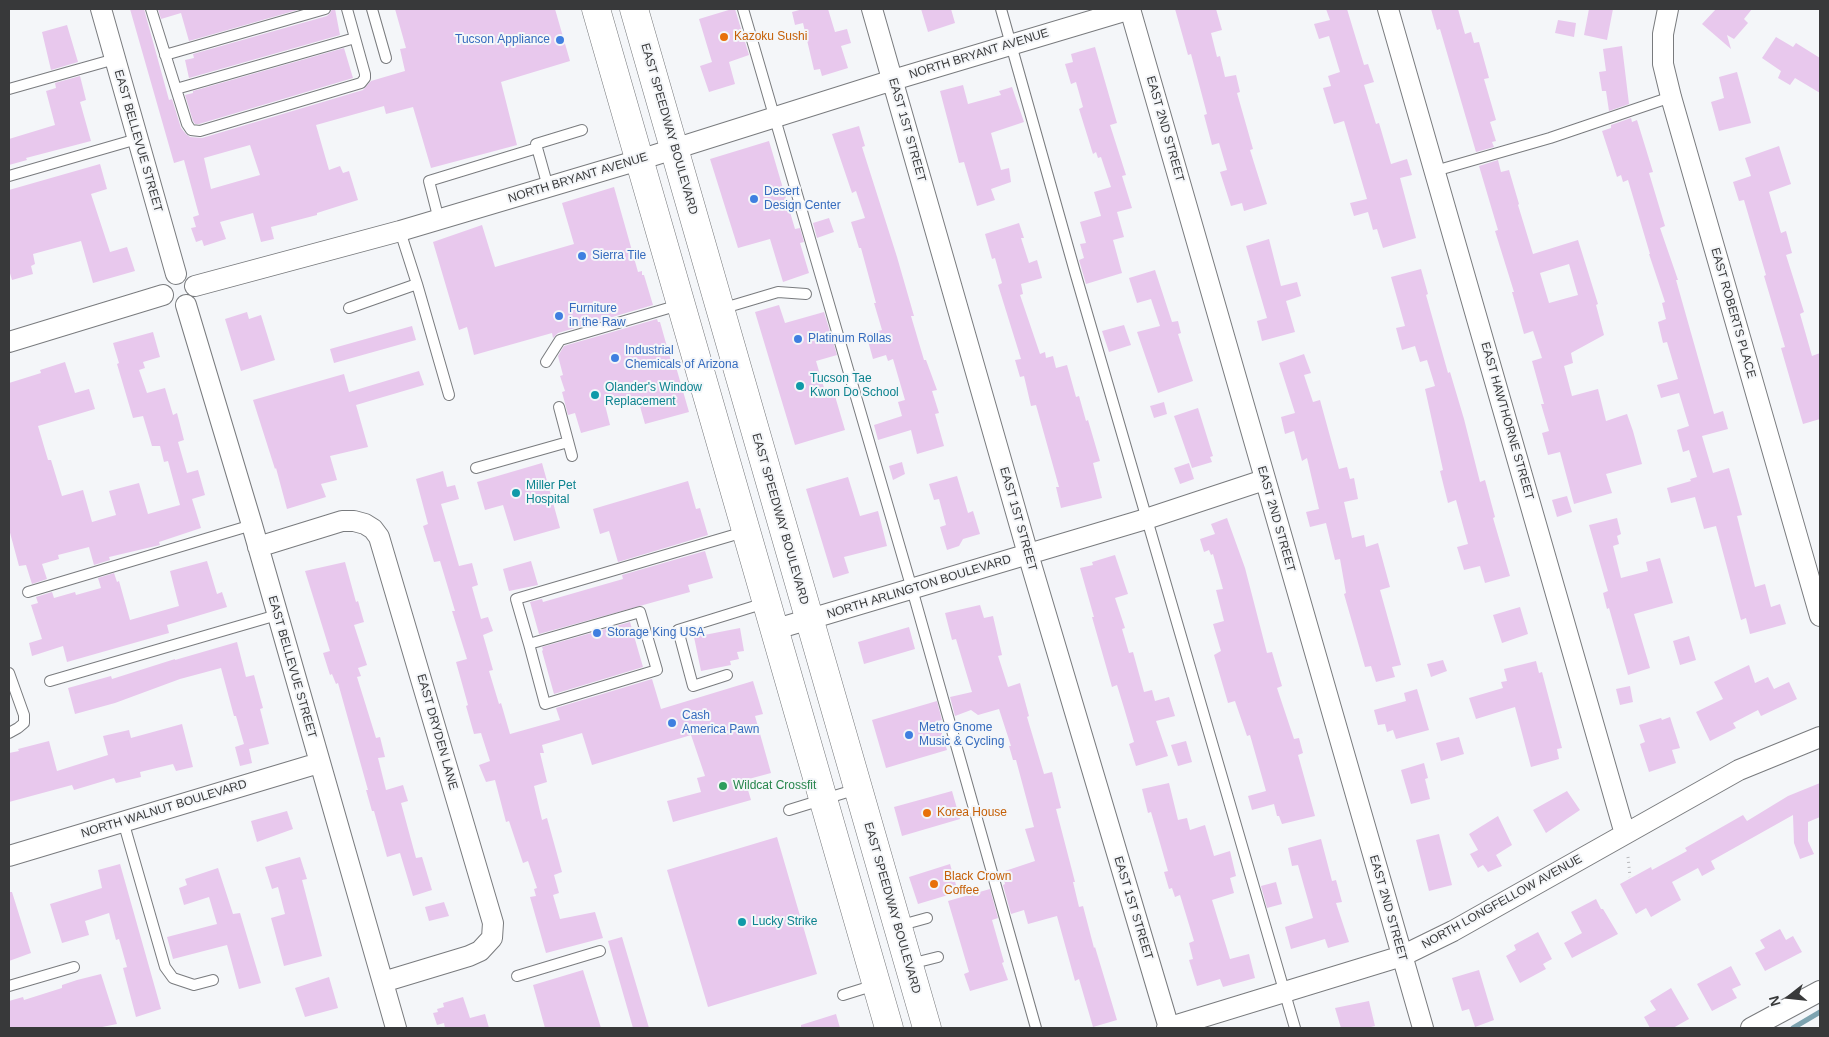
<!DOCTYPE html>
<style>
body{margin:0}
#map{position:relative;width:1829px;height:1037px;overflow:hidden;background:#f4f6f9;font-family:Helvetica,sans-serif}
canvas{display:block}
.frame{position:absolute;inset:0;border:10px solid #38393a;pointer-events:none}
.north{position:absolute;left:1764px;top:972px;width:50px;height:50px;-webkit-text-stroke:4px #f4f6f9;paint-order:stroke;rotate:254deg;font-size:14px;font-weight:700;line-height:20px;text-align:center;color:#38393a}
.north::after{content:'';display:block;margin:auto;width:18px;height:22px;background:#38393a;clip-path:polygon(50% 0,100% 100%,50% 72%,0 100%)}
</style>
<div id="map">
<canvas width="1829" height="1037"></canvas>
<div class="frame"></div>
<div class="north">N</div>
</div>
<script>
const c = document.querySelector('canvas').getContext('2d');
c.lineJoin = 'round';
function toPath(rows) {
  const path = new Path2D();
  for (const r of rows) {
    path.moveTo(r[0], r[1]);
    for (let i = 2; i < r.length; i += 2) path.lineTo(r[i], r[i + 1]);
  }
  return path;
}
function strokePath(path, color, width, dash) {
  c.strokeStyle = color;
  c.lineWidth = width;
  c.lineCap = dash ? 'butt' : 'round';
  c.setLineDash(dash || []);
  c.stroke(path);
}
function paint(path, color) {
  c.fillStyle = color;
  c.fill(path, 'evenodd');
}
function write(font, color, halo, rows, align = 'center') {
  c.font = font + ' Helvetica,sans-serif';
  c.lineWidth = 4;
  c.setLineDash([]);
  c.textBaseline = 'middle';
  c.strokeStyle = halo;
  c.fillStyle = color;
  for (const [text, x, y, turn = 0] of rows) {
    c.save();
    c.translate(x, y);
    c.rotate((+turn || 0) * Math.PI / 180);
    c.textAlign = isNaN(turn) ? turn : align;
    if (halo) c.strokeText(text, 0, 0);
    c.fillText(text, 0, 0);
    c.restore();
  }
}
strokePath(toPath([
 [1793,1028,1820,1012]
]), '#7da3b0', 5);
paint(toPath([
 [130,9,144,9,169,100,172,99,181,128,186,134,190,137,202,138,363,90,371,81,405,71,400,49,406,48,395,9,555,9,570,61,501,82,517,145,431,168,413,107,386,114,384,106,316,125,329,170,340,166,343,173,349,171,358,200,317,213,317,215,271,227,274,239,261,242,253,213,220,222,226,239,204,246,202,240,196,242,191,228,196,227,193,217,199,215,184,160,174,163],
 [250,145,260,175,211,189,204,158],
 [158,9,301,9,189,41,181,13,161,19],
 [332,9,335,9,340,35,189,78,185,60,194,58,193,54,327,16,330,13],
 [732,9,735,9,749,55,729,62,735,84,709,92,700,66,712,62,699,19],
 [803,9,828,9,835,32,847,29,851,43,841,46,848,68,822,76,820,69,814,70,803,23,795,25,792,12],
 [921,9,951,9,955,23,928,32],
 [1175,9,1216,9,1222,30,1211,33,1217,57,1220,56,1225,77,1236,75,1240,92,1237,93,1253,149,1250,150,1267,204,1244,211,1242,203,1231,206,1220,172,1227,170,1219,143,1212,145,1204,115,1207,114,1191,54,1188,55],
 [1326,9,1347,9,1364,65,1368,64,1374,82,1364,85,1376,124,1379,123,1391,164,1407,159,1412,175,1400,178,1416,238,1383,248,1377,229,1373,230,1368,212,1354,216,1350,203,1367,199,1344,121,1334,124,1323,88,1331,86,1328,76,1340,72,1329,36,1319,39,1314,24,1330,20],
 [1431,9,1458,9,1465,34,1471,32,1474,43,1479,42,1489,78,1484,79,1496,120,1490,122,1496,141,1492,142,1494,147,1476,152,1440,29,1437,30],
 [1589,9,1613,9,1607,40,1584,35],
 [1716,9,1752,9,1744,19,1748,23,1734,39,1727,35,1731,49,1702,24],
 [1558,20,1576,23,1574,37,1555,33],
 [67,25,78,62,51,70,42,32],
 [1776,37,1793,47,1796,43,1820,58,1820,93,1795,78,1790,85,1778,78,1781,71,1762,58],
 [1622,46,1629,104,1609,111,1606,91,1602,91,1599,72,1606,71,1603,49],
 [1095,47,1117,123,1110,125,1126,175,1122,176,1132,208,1117,212,1124,237,1113,240,1122,273,1086,284,1079,260,1084,258,1080,244,1086,243,1080,222,1101,216,1094,192,1111,187,1101,157,1098,158,1096,152,1093,154,1079,109,1083,107,1076,82,1071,84,1065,64,1073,62,1071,54],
 [344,48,353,78,199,124,195,124,193,121,185,95,193,93,193,91],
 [1737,72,1751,123,1719,131,1711,102,1724,98,1719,77],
 [80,76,86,100,80,102,91,141,26,158,27,160,9,165,9,139,55,125,46,91,56,88,55,83],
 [963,85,968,104,1001,95,999,91,1012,87,1024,122,991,133,1001,170,1009,168,1011,182,991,189,995,200,977,206,964,162,959,163,940,91],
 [1631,118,1632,122,1637,120,1653,172,1649,173,1665,226,1660,228,1678,280,1676,280,1714,414,1723,411,1728,429,1702,436,1713,473,1729,468,1742,515,1737,516,1755,587,1765,584,1771,607,1780,604,1786,624,1750,634,1746,618,1741,620,1716,526,1704,529,1695,497,1671,503,1667,488,1691,481,1690,479,1697,477,1689,450,1683,452,1677,430,1689,426,1679,393,1661,398,1657,385,1678,379,1667,342,1663,343,1658,322,1666,319,1662,303,1665,302,1649,254,1650,254,1628,180,1623,182,1621,175,1617,177,1602,131,1611,128,1611,125],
 [859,126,865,146,862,147,897,257,914,316,911,316,924,360,926,360,937,390,932,391,939,413,935,414,944,446,917,454,911,430,878,440,874,425,902,416,898,402,905,400,893,359,888,361,886,355,873,359,866,334,882,330,874,303,876,303,861,248,859,248,851,222,865,218,856,191,852,193,832,134],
 [769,141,795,229,800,228,804,242,800,243,809,273,783,282,770,239,738,248,710,159],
 [1779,146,1791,184,1769,192,1781,233,1786,231,1792,253,1786,255,1804,312,1800,314,1812,356,1820,353,1820,419,1803,424,1781,348,1785,347,1764,276,1766,275,1744,200,1739,201,1733,182,1751,176,1745,158],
 [1498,160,1501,172,1509,170,1519,204,1518,205,1533,254,1578,240,1598,304,1596,305,1604,335,1571,353,1573,363,1564,366,1572,396,1598,389,1606,421,1627,414,1633,431,1642,464,1606,474,1612,493,1574,504,1560,452,1548,455,1542,433,1549,431,1541,404,1544,404,1532,361,1542,358,1533,331,1524,334,1512,292,1514,292,1495,231,1498,230,1479,166],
 [1569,264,1578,295,1549,303,1540,273],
 [100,164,107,189,91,194,110,252,127,247,135,271,93,283,81,241,33,254,35,264,31,266,33,274,12,280,9,270,9,190],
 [614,187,638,272,642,271,642,275,644,275,653,305,558,333,553,338,552,333,474,355,467,327,459,330,433,242,482,225,495,267,574,244,562,203],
 [829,218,834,232,817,238,813,223],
 [1019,223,1024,238,1021,238,1029,263,1037,260,1042,278,1021,284,1023,294,1020,295,1040,354,1045,352,1046,358,1053,356,1056,368,1067,365,1076,397,1079,396,1086,421,1088,420,1100,461,1093,463,1102,498,1061,508,1056,487,1059,487,1036,405,1031,406,1024,376,1020,377,1015,360,1021,359,998,285,1002,283,995,258,992,259,985,234],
 [1269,239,1281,286,1297,282,1301,296,1286,301,1295,332,1262,341,1257,321,1267,318,1246,246],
 [1421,269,1428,294,1426,295,1448,373,1450,372,1464,419,1480,482,1485,480,1495,517,1493,518,1510,576,1485,583,1480,566,1464,570,1457,547,1468,544,1456,500,1448,503,1440,471,1443,470,1425,389,1435,386,1427,360,1420,362,1415,346,1402,350,1396,328,1405,326,1391,277],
 [1155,270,1172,322,1178,321,1181,333,1178,334,1193,381,1158,393,1137,332,1160,326,1151,299,1137,303,1129,278],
 [779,305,785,323,824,312,837,355,816,361,827,398,835,396,845,430,795,445,755,312],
 [247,312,249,319,261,315,275,360,241,371,225,319],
 [657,319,658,322,660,322,671,361,674,360,689,412,645,424,637,396,605,405,610,425,581,433,575,413,568,415,562,392,565,391,560,376,563,375,558,356,564,346],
 [1124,325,1131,345,1109,352,1102,331],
 [412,326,416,340,334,363,330,349],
 [153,332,160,357,143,362,145,368,139,370,147,393,165,388,173,415,177,413,184,440,178,442,187,473,198,470,205,495,192,499,201,528,159,542,160,545,109,557,110,560,94,565,89,547,58,555,59,559,42,564,47,579,32,584,26,565,19,566,9,529,9,383,41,373,40,370,65,362,75,393,89,389,95,409,38,426,48,460,51,460,62,496,83,490,92,522,116,515,109,491,139,483,148,514,180,505,168,461,164,462,160,446,152,446,143,416,133,418,117,364,119,363,113,343],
 [1304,354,1311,373,1304,375,1313,402,1320,400,1339,469,1347,467,1350,479,1354,478,1358,499,1344,502,1352,538,1364,535,1366,547,1378,543,1390,587,1380,590,1401,665,1392,667,1395,677,1376,682,1371,666,1365,667,1344,594,1346,593,1340,559,1335,560,1326,523,1310,527,1306,512,1319,509,1307,458,1302,461,1294,431,1285,434,1281,417,1295,413,1279,363],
 [419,371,424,385,356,405,368,447,330,456,337,480,321,484,326,497,287,509,276,468,275,469,253,400,344,374,349,392],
 [1164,402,1167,414,1154,418,1150,406],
 [1198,408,1213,456,1210,457,1212,462,1192,468,1174,416],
 [902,462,905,474,893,480,889,466],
 [542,463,560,528,514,541,503,505,485,510,477,482],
 [1189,463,1194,479,1180,484,1174,468],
 [443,471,447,487,455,485,459,499,441,504,459,566,472,563,478,585,472,587,481,619,488,617,493,631,483,635,493,670,489,671,499,704,501,703,510,734,560,720,556,708,652,679,661,709,753,681,763,714,755,716,771,773,745,780,751,800,673,822,667,801,701,792,697,778,705,776,691,735,592,765,582,733,542,745,544,753,540,753,547,782,534,786,542,820,547,818,562,872,554,875,559,893,553,895,560,919,595,912,603,938,546,953,530,897,536,896,534,889,537,888,528,861,523,863,509,821,506,822,495,780,486,782,479,765,490,761,481,733,474,734,466,706,468,705,456,662,467,659,452,611,455,611,440,561,434,562,423,526,428,524,416,479],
 [957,476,968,513,973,511,980,534,963,539,959,546,947,550,940,527,946,525,939,499,934,500,929,484],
 [848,477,860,516,878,511,887,546,844,557,849,573,833,578,806,489],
 [688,481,696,509,700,508,708,535,618,562,609,531,600,534,593,509],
 [1567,496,1572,512,1557,517,1552,500],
 [1227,518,1245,568,1267,653,1272,652,1282,686,1277,688,1294,739,1299,738,1303,753,1298,755,1315,816,1282,824,1279,816,1277,816,1274,804,1252,810,1248,796,1266,791,1250,735,1247,736,1235,701,1228,703,1214,655,1221,651,1213,624,1224,621,1216,590,1223,589,1213,554,1211,555,1209,550,1204,552,1200,539,1215,534,1211,524],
 [1617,518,1621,534,1617,536,1619,544,1613,546,1621,578,1648,571,1646,562,1660,558,1673,603,1634,614,1650,668,1628,675,1609,608,1607,609,1603,593,1608,591,1589,525],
 [705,551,713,578,688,585,690,592,539,634,530,602,542,599,543,602,623,579,622,575],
 [1115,555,1128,594,1115,598,1125,628,1122,629,1129,653,1133,652,1144,692,1152,690,1155,701,1169,697,1175,716,1156,721,1168,756,1136,766,1129,744,1134,742,1124,708,1117,685,1112,687,1092,617,1094,617,1080,568,1093,565,1092,562],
 [207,561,217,594,222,592,227,607,167,625,169,633,67,662,63,646,32,656,29,643,42,639,31,605,38,603,36,597,52,592,54,598,75,592,76,595,101,588,98,578,114,573,117,582,119,581,130,620,179,606,170,571],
 [531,561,538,585,509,591,503,569],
 [345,562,356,602,358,601,364,622,354,625,367,665,358,668,361,676,357,677,376,738,380,737,385,757,378,758,386,790,403,785,408,801,401,803,416,858,422,857,432,890,413,896,400,853,387,857,374,811,372,811,366,790,368,790,338,683,336,684,332,674,330,675,323,653,330,651,305,571],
 [980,605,984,618,993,616,1002,655,998,656,1008,687,1020,683,1029,716,1027,717,1044,774,1052,772,1061,808,1056,809,1075,882,1073,882,1079,907,1083,906,1094,948,1095,947,1117,1020,1093,1027,1079,979,1075,981,1057,916,1028,924,1024,910,1011,914,1003,885,1005,884,1002,872,1035,861,1025,829,1034,827,1016,760,1013,760,1009,746,1011,746,999,709,978,715,971,710,955,716,950,697,972,692,956,639,952,640,945,613],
 [1520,607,1528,634,1502,643,1493,615],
 [630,622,643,667,554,694,542,651,543,650,542,647],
 [909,627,915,649,864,664,858,642],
 [740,628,744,651,737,652,739,659,730,661,731,665,701,671,694,637],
 [1689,636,1696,660,1680,665,1673,641],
 [237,642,246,677,254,675,263,708,260,709,269,744,249,749,252,763,240,766,235,747,244,744,236,716,234,716,221,668,180,679,115,703,75,714,68,688,111,676,112,679,175,659,175,660],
 [1443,660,1447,671,1431,677,1427,664],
 [1536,661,1539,673,1542,672,1562,748,1557,749,1559,759,1531,767,1515,707,1476,719,1469,698,1503,688,1501,682,1507,681,1504,669],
 [1749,665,1755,683,1768,677,1774,689,1789,682,1797,699,1761,716,1758,710,1733,723,1736,728,1710,741,1696,712,1723,699,1714,682],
 [1630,686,1633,702,1620,705,1616,689],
 [1417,689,1429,730,1396,739,1393,730,1387,732,1385,724,1378,725,1374,710,1406,701,1404,693],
 [937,701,942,720,938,721,947,750,886,768,872,720],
 [1670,717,1680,748,1672,750,1676,763,1649,772,1640,744,1645,742,1639,725,1661,718,1662,720],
 [182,724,193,767,176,771,173,764,140,772,141,777,116,783,114,778,74,790,72,785,9,802,9,753,19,751,18,749,49,741,57,771,108,755,103,736,129,730,131,738],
 [1459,737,1464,754,1441,761,1436,743],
 [1186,741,1192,762,1178,766,1171,745],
 [1424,763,1428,778,1425,779,1430,799,1411,804,1401,770],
 [1169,783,1178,820,1187,818,1190,830,1205,825,1214,856,1230,851,1236,876,1230,878,1234,893,1212,900,1230,959,1249,954,1255,978,1223,987,1220,979,1197,986,1189,960,1193,959,1189,943,1194,941,1180,895,1175,897,1172,888,1169,889,1164,872,1168,871,1151,812,1148,813,1142,789],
 [1820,783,1820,817,1808,822,1808,841,1814,854,1800,859,1794,843,1793,815,1711,861,1715,869,1702,876,1698,868,1672,882,1681,900,1651,917,1646,908,1636,914,1620,884,1651,867,1652,870,1687,851,1685,848,1743,815,1747,821,1788,796],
 [952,791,960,819,902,836,894,807],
 [1567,791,1580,810,1546,833,1533,810],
 [287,811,293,829,257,842,251,821],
 [1498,816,1512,845,1496,855,1502,866,1488,872,1483,865,1478,868,1470,854,1478,850,1469,834],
 [1439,834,1452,885,1429,891,1416,840],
 [777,837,817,974,708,1007,667,870],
 [1321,839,1332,881,1336,880,1342,902,1336,903,1349,942,1328,948,1325,939,1291,949,1285,927,1313,918,1298,865,1292,866,1288,848],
 [300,857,307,879,302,880,322,956,284,966,271,918,285,914,278,887,272,889,265,867],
 [120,864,161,1009,136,1017,123,968,127,967,119,939,116,940,109,913,85,921,89,935,62,943,50,904,102,888,98,870],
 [950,864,958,892,918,904,909,877],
 [218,868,233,914,240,913,261,983,239,989,227,945,173,959,167,937,217,924,209,897,184,905,179,888,187,885,185,879],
 [1276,882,1282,904,1267,908,1261,886],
 [990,889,998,918,992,920,1004,962,1002,963,1008,980,970,991,964,974,969,972,948,901],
 [9,892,12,892,31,953,9,961],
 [1596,899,1601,909,1603,909,1618,934,1572,958,1564,943,1582,933,1571,912],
 [444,902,449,916,429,921,425,907],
 [1780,929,1786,940,1793,936,1802,952,1765,971,1755,953,1765,948,1760,940],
 [1538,932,1552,959,1543,964,1546,969,1520,983,1506,956,1516,950,1514,945],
 [622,937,649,1028,633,1028,608,941],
 [1731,966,1741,985,1732,989,1737,998,1712,1011,1697,984],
 [583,970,601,1028,545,1028,533,985],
 [1479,970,1494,1020,1475,1027,1469,1009,1462,1011,1452,978],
 [101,974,117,1024,97,1028,9,1028,9,1001,23,997,24,1000,62,988,62,985,77,980],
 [329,977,338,1008,305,1017,295,988],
 [1671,988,1689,1019,1673,1028,1650,1028,1644,1017,1656,1010,1650,1001],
 [463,997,470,1018,485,1014,489,1028,445,1028,444,1023,437,1025,433,1013,438,1012,437,1009,444,1007,443,1003],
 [1369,1001,1375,1026,1367,1028,1341,1028,1335,1008],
 [836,1014,840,1028,801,1028,801,1025]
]), '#e8c8ed');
const service = toPath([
 [151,9,187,124,191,130,200,131,361,83,365,78,365,74,347,9],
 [372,9,386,58],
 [743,9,912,589,1036,1028],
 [1001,9,1075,272,1295,1028],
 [165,55,325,9],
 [9,89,115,59],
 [176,89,355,38],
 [1435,171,1550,138,1671,97],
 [9,176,137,139],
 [548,187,536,144,582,130],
 [439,220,429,181,537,148],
 [417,284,449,395],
 [349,308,417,284,400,231],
 [721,309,778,292,806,294],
 [546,362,560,340,679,305],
 [559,407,572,456],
 [476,468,568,442],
 [28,592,252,525],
 [529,644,545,704,657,670,640,612,529,644,516,599,744,532],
 [9,673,24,715,24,723,18,728,9,733],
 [727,675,693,686,678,630,765,603],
 [50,681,277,615],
 [789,810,857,789],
 [123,821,165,967,173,978,194,985,213,980],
 [898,926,927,918],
 [910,964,938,957],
 [517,976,600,951],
 [9,986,74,967],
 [843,995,875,985]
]);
const minor = toPath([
 [101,9,176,274],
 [872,9,1028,554,1169,1028],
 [1130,9,1423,1028],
 [1388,9,1625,834],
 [1668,9,1663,34,1663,64,1671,97,1820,616],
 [195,286,400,231,639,160,893,80,1131,9],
 [186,305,252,525,396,1028],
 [9,342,163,295],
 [258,547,342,521,354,521,365,524,373,529,379,537,493,923,492,938,480,951,469,956,383,982],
 [773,630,1146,519,1264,480],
 [9,856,319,763],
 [1167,1028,1402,956,1453,931,1739,770,1820,737],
 [1751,1028,1820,991]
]);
const primary = toPath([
 [596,9,889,1028],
 [634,9,927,1028]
]);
strokePath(service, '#797b7e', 12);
strokePath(minor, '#797b7e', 22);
strokePath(primary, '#797b7e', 29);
strokePath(toPath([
 [1628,857,1630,877]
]), '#b8b9bc', 3, [1, 4]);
strokePath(service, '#fff', 10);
strokePath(minor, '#fff', 20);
strokePath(primary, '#fff', 28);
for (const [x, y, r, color] of [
 [724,37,5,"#e8710a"],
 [560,40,5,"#3f7fe0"],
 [754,199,5,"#3f7fe0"],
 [582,256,5,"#3f7fe0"],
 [559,316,5,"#3f7fe0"],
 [798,339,5,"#3f7fe0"],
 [615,358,5,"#3f7fe0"],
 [800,386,5,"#0f9aa8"],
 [595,395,5,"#0f9aa8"],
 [516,493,5,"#0f9aa8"],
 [597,633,5,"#3f7fe0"],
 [672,723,5,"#3f7fe0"],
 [909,735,5,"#3f7fe0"],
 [723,786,5,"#2e9e5b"],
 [927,813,5,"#e8710a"],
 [934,884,5,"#e8710a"],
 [742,922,5,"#0f9aa8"]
]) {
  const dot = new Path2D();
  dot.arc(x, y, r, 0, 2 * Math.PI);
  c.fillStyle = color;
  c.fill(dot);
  strokePath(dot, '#f4f6f9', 2);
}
write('12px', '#c56008', '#f4f6f9', [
 ["Kazoku Sushi",734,37],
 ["Korea House",937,813],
 ["Black Crown",944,877],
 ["Coffee",944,891]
], 'left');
write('12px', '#366cbe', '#f4f6f9', [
 ["Tucson Appliance",550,40,"right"],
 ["Desert",764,192],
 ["Design Center",764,206],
 ["Sierra Tile",592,256],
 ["Furniture",569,309],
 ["in the Raw",569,323],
 ["Platinum Rollas",808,339],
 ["Industrial",625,351],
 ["Chemicals of Arizona",625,365],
 ["Storage King USA",607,633],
 ["Cash",682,716],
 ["America Pawn",682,730],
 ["Metro Gnome",919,728],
 ["Music & Cycling",919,742]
], 'left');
write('12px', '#38393a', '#f4f6f9', [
 ["NORTH BRYANT AVENUE",979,54,-17],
 ["EAST SPEEDWAY BOULEVARD",669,129,74],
 ["EAST 2ND STREET",1165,129,74],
 ["EAST 1ST STREET",907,130,74],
 ["EAST BELLEVUE STREET",138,141,74],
 ["NORTH BRYANT AVENUE",578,178,-17],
 ["EAST ROBERTS PLACE",1733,313,74],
 ["EAST HAWTHORNE STREET",1507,421,74],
 ["EAST SPEEDWAY BOULEVARD",780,519,74],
 ["EAST 1ST STREET",1018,519,74],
 ["EAST 2ND STREET",1276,519,74],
 ["NORTH ARLINGTON BOULEVARD",919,587,-17],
 ["EAST BELLEVUE STREET",292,667,74],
 ["EAST DRYDEN LANE",437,732,74],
 ["NORTH WALNUT BOULEVARD",164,809,-17],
 ["NORTH LONGFELLOW AVENUE",1502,902,-29],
 ["EAST SPEEDWAY BOULEVARD",892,908,74],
 ["EAST 1ST STREET",1133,908,73],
 ["EAST 2ND STREET",1388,908,74]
]);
write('12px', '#0d838f', '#f4f6f9', [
 ["Tucson Tae",810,379],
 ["Kwon Do School",810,393],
 ["Olander's Window",605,388],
 ["Replacement",605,402],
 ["Miller Pet",526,486],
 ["Hospital",526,500],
 ["Lucky Strike",752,922]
], 'left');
write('12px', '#27864d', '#f4f6f9', [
 ["Wildcat Crossfit",733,786]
], 'left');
</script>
